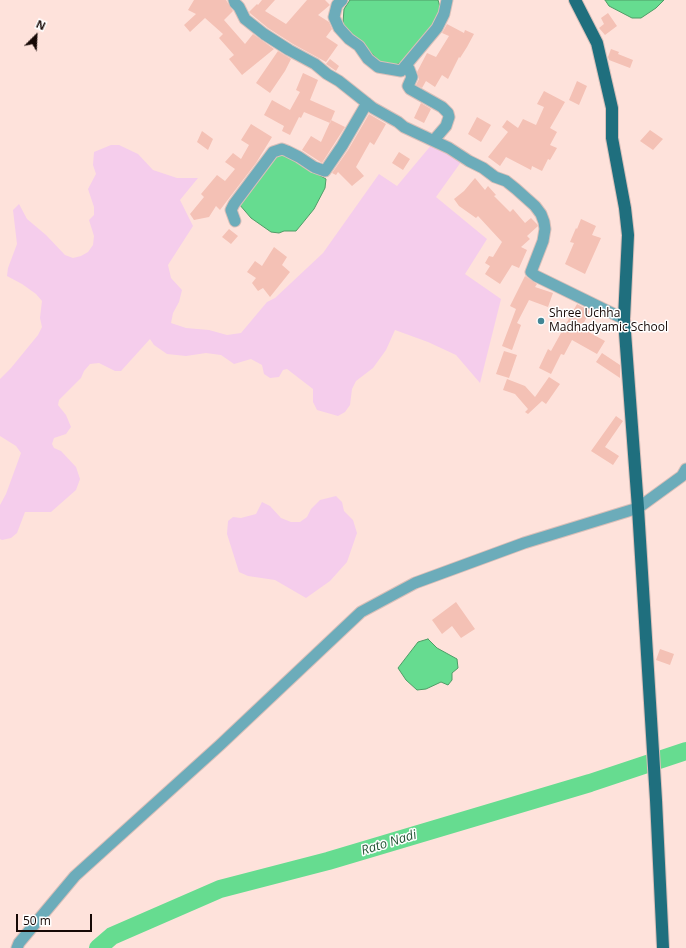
<!DOCTYPE html>
<style>
body{margin:0}
#map{position:relative;width:686px;height:948px;overflow:hidden;background:#fee2db;font-family:"Open Sans",sans-serif}
canvas{display:block}
.north{position:absolute;left:16px;top:16px;width:40px;height:40px;-webkit-text-stroke:3px #fff;paint-order:stroke;rotate:24deg;font-size:11px;font-weight:700;line-height:16px;text-align:center;color:#160805}
.north::after{content:'';display:block;margin:auto;width:14px;height:18px;background:#160805;clip-path:polygon(50% 0,100% 100%,50% 72%,0 100%)}
.scale{position:absolute;left:16px;top:914px;width:76px;height:18px;box-sizing:border-box;border:2px solid #160805;border-top:0;padding-left:5px;font-size:12px;line-height:14px;white-space:nowrap;color:#160805;-webkit-text-stroke:3px #fff;paint-order:stroke}
</style>
<div id="map">
<canvas width="686" height="948"></canvas>
<div class="north">N</div>
<div class="scale">50 m</div>
</div>
<script>
const c = document.querySelector('canvas').getContext('2d');
c.lineJoin = 'round';
function paint(path, color) {
  c.fillStyle = color;
  c.fill(path, 'evenodd');
}
function toPath(rows) {
  const path = new Path2D();
  for (const r of rows) {
    path.moveTo(r[0], r[1]);
    for (let i = 2; i < r.length; i += 2) path.lineTo(r[i], r[i + 1]);
  }
  return path;
}
function strokePath(path, color, width, dash) {
  c.strokeStyle = color;
  c.lineWidth = width;
  c.lineCap = dash ? 'butt' : 'round';
  c.setLineDash(dash || []);
  c.stroke(path);
}
function write(font, color, halo, rows, align = 'center') {
  c.font = font + ' "Open Sans",sans-serif';
  c.lineWidth = 3;
  c.setLineDash([]);
  c.textBaseline = 'middle';
  c.strokeStyle = halo;
  c.fillStyle = color;
  for (const [text, x, y, turn = 0] of rows) {
    c.save();
    c.translate(x, y);
    c.rotate((+turn || 0) * Math.PI / 180);
    c.textAlign = isNaN(turn) ? turn : align;
    if (halo) c.strokeText(text, 0, 0);
    c.fillText(text, 0, 0);
    c.restore();
  }
}
paint(toPath([
 [433,143,461,162,436,197,487,239,465,274,501,299,480,383,456,355,428,342,395,330,386,350,373,368,356,381,352,389,350,405,345,412,338,416,317,410,313,402,313,389,287,369,283,370,279,377,270,378,264,374,262,365,251,359,234,364,221,355,206,353,186,356,167,354,154,345,150,339,121,371,115,371,99,363,90,364,84,371,81,378,59,400,58,405,66,415,71,427,66,434,54,438,52,444,54,448,61,451,76,467,80,479,76,490,51,512,25,512,17,533,11,538,2,540,0,539,0,505,6,494,21,453,16,446,0,436,0,379,11,368,38,335,42,327,40,318,42,301,36,294,22,284,7,276,8,268,17,244,13,210,19,204,27,219,46,235,65,255,73,258,81,256,88,252,93,245,94,236,89,220,94,215,94,207,88,189,96,174,93,165,94,152,111,145,119,145,138,154,153,170,177,178,198,178,180,200,193,226,168,265,171,278,182,290,179,302,173,313,171,323,186,328,209,330,227,335,241,333,267,302,275,298,323,253,379,174,397,186],
 [336,496,342,502,344,511,353,520,357,533,347,562,330,581,306,598,275,580,248,576,239,572,227,534,228,521,233,517,241,518,256,514,262,502,270,506,281,518,291,522,300,522,307,517,311,509,320,500]
]), '#f5cdec');
const water = toPath([
 [350,0,438,0,441,10,435,23,403,61,396,65,391,65,379,61,358,39,346,31,343,23,344,9,350,0],
 [605,0,664,0,656,8,641,18,632,18,609,6,605,0],
 [278,151,326,179,325,188,314,209,301,225,296,231,284,231,279,233,271,232,251,218,239,204,278,151],
 [428,639,437,648,457,659,458,668,452,673,452,680,448,685,441,682,426,689,417,690,406,680,398,668,418,642,428,639]
]);
paint(water, '#66dc90');
strokePath(water, '#4e9c66', 1);
strokePath(toPath([
 [98,948,112,936,220,889,328,861,590,783,686,751]
]), '#66dc90', 18);
paint(toPath([
 [194,0,226,0,233,11,224,20,245,44,253,34,274,49,242,75,229,59,234,55,219,38,223,34,205,18,190,32,184,25,196,14,188,10],
 [262,0,275,0,265,11,286,24,307,0,325,0,330,5,318,15,329,22,332,29,326,37,338,45,326,62,293,44,268,28,251,14,249,12,257,4,258,5],
 [608,13,617,26,605,35,599,28,604,24,601,18],
 [447,24,464,33,465,30,474,34,467,47,460,58,459,57,448,79,442,75,435,87,426,81,422,88,416,85,419,79,417,72,427,53,436,57,449,36,442,33],
 [611,49,619,52,618,54,633,60,630,68,609,60,608,57],
 [278,51,291,59,285,71,270,93,256,83],
 [330,59,339,66,336,71,326,64],
 [303,73,318,80,310,100,335,111,330,123,304,112,301,118,299,117,290,135,282,131,284,126,264,115,272,100,290,110,300,92,296,90],
 [577,81,587,86,579,105,569,100],
 [544,91,565,102,550,128,557,132,550,145,557,148,550,160,548,159,542,171,532,166,531,170,506,157,500,166,488,157,508,132,502,127,507,120,518,128,523,119,536,125,544,107,537,104],
 [421,103,431,109,424,123,414,118],
 [369,114,386,124,374,145,370,142,356,167,364,176,352,186,338,172,336,175,332,173,348,150],
 [477,117,491,125,481,142,468,134],
 [331,120,345,127,322,163,302,150,311,136,321,142],
 [251,124,272,137,256,163,220,210,216,206,209,217,194,220,190,214,204,197,201,194,217,175,225,181,235,169,225,162,233,153,241,159,249,145,241,140],
 [650,130,663,139,653,150,640,141],
 [202,131,213,139,208,150,197,142],
 [399,152,410,159,403,170,392,163],
 [475,178,485,190,488,186,496,195,494,196,510,212,513,209,525,223,531,218,537,224,538,226,527,236,530,239,521,247,527,250,519,268,512,265,500,284,485,274,490,266,485,263,489,256,493,257,502,242,478,216,476,218,459,206,454,199,464,191],
 [581,219,596,226,592,235,601,238,585,274,565,264,574,243,570,242,576,228,577,229],
 [229,229,238,236,231,244,222,237],
 [274,247,287,257,282,265,290,272,270,297,263,288,258,291,252,283,256,278,247,272,255,261,262,266],
 [525,276,537,284,535,287,553,293,548,307,529,300,517,323,521,325,512,350,502,346,516,309,510,306],
 [577,304,590,311,581,328,605,341,597,354,572,340,564,355,561,354,551,374,539,368,548,349,551,351],
 [504,351,517,355,509,378,496,374],
 [602,353,620,365,620,378,596,362],
 [549,377,560,384,546,404,542,401,528,414,525,412,528,409,515,394,503,390,507,379,525,386,535,397],
 [616,416,623,421,605,447,619,456,613,465,591,451],
 [456,602,475,629,461,638,452,626,442,634,432,620],
 [660,649,674,654,670,665,656,660]
]), '#f4c1b5');
const minor = toPath([
 [234,0,235,3,239,7,245,19,264,34,289,50,315,64,327,74,339,81,373,108,398,122,404,127,449,148,469,161,483,168,495,177,506,181,516,189,535,206,541,214,544,222,545,229,543,241,531,272,536,276,624,319],
 [342,0,337,5,334,17,339,28,349,39,359,46,368,59,378,67,401,71,437,28,444,14,447,0],
 [405,66,409,69,412,77,408,86,410,89,442,107,448,113,449,117,446,126,434,140],
 [235,221,231,210,234,204,273,152,282,149,287,151,299,157,314,167,325,171,342,146,367,103],
 [17,948,19,943,75,876,220,745,361,612,415,583,524,543,638,508,682,476,686,469]
]);
const primary = toPath([
 [575,0,597,43,612,108,612,138,625,208,628,235,624,319,638,508,656,800,663,948]
]);
strokePath(minor, '#d9bfb9', 13);
strokePath(primary, '#d9bfb9', 14);
strokePath(minor, '#6cacba', 11);
strokePath(primary, '#1f6f7e', 12);
for (const [x, y, r, color] of [
 [541,321,4,"#428695"]
]) {
  const dot = new Path2D();
  dot.arc(x, y, r, 0, 2 * Math.PI);
  c.fillStyle = color;
  c.fill(dot);
  strokePath(dot, '#fff', 1.5);
}
write('12px', '#160805', '#fff', [
 ["Shree Uchha",549,314],
 ["Madhadyamic School",549,328]
], 'left');
write('italic 13px', '#285738', '#fff', [
 ["Rato Nadi",389,843,-17]
]);
</script>
